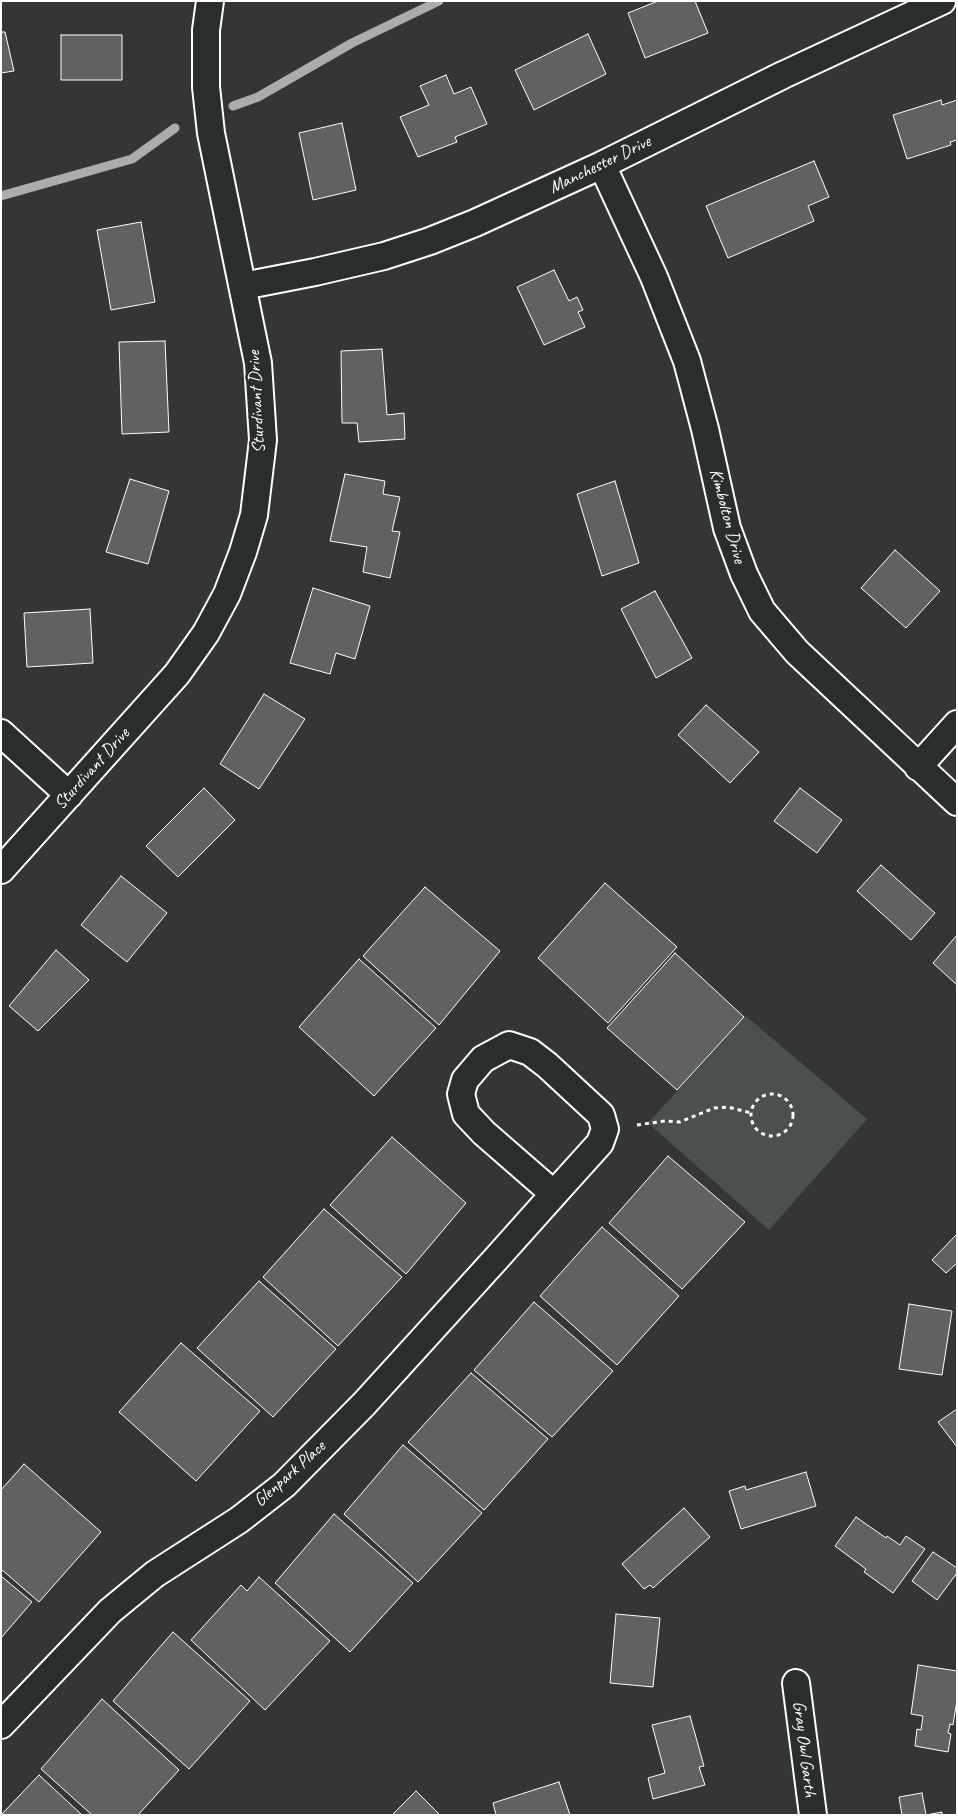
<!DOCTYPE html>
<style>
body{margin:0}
#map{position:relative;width:958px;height:1816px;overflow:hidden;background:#333536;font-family:Caveat,sans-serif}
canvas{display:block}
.frame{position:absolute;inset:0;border:2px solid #fff;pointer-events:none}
</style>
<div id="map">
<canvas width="958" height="1816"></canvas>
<div class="frame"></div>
</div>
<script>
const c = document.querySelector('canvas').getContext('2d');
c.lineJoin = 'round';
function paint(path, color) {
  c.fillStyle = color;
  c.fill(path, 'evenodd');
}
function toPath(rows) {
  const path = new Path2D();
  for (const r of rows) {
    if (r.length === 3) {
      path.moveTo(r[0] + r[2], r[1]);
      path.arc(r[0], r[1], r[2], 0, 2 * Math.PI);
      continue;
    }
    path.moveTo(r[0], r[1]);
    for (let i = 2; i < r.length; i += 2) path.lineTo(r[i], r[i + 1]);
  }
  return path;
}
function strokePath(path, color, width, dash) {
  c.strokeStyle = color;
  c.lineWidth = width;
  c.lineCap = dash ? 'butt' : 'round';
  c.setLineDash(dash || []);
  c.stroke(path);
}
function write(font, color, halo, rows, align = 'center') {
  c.font = font + ' Caveat,sans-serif';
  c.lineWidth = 5;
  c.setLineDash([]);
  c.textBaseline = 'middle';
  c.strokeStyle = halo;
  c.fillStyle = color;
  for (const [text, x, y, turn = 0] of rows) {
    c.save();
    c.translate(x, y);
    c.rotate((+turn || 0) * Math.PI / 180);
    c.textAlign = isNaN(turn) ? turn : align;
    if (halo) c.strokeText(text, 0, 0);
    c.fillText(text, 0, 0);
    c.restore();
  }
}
paint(toPath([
 [746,1016,867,1119,769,1230,648,1123]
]), '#4c4f50');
strokePath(toPath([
 [233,106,258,97,352,43,439,1],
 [1,196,132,159,175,128]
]), '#abacad', 9);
const building = toPath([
 [658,1,695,1,708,33,645,58,628,13,658,1],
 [1,32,5,32,14,71,1,73,1,32],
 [588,34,606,74,534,110,515,70,588,34],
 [61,35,122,35,122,80,61,80,61,35],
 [446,75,454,94,471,87,487,124,455,137,457,142,418,157,400,117,429,105,420,86,446,75],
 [941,100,942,105,957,100,957,140,950,142,951,145,907,159,893,115,941,100],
 [342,123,356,190,313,200,299,133,342,123],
 [814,161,829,197,808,206,814,221,728,258,706,206,814,161],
 [141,222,155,302,111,310,97,230,141,222],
 [554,270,569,301,577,297,583,310,578,312,585,327,544,345,517,287,554,270],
 [165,341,169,432,122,434,119,342,165,341],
 [382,349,387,415,404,413,405,439,359,442,357,423,342,423,341,351,382,349],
 [345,474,385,481,383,494,400,497,392,531,400,532,390,578,363,572,367,547,330,541,345,474],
 [130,479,169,491,148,564,106,552,130,479],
 [615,481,639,563,602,576,577,494,615,481],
 [895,550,940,591,906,628,861,588,895,550],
 [313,588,370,606,355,659,336,653,330,674,290,663,313,588],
 [655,591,692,658,656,678,621,609,655,591],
 [90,609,93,663,27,667,24,613,90,609],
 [264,694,305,719,259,789,220,764,264,694],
 [706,705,759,752,730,783,678,735,706,705],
 [204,788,235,820,178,877,146,846,204,788],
 [800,788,842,820,817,853,774,821,800,788],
 [881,865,935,913,911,940,857,891,881,865],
 [121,876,167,913,127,962,81,925,121,876],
 [605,883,677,947,608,1023,538,958,605,883],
 [425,887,500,951,439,1025,363,956,425,887],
 [957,935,957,985,933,963,957,935],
 [56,950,89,980,38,1031,9,1006,56,950],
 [675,953,744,1017,677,1090,607,1028,675,953],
 [359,959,436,1028,374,1096,299,1027,359,959],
 [392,1137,466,1203,406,1274,330,1205,392,1137],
 [668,1156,745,1222,682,1289,609,1223,668,1156],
 [324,1209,402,1277,338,1346,263,1277,324,1209],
 [602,1227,679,1296,617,1365,540,1296,602,1227],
 [957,1234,957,1265,956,1264,946,1273,932,1260,957,1234],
 [259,1281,336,1349,273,1417,197,1348,259,1281],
 [534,1302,613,1371,552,1437,474,1370,534,1302],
 [909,1304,952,1311,942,1375,899,1369,909,1304],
 [181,1343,260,1411,196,1481,119,1412,181,1343],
 [471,1373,548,1439,484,1510,408,1442,471,1373],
 [957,1409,957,1447,938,1422,957,1409],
 [403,1445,482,1513,418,1582,344,1514,403,1445],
 [24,1464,101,1532,39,1602,1,1569,1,1490,24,1464],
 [806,1472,816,1506,741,1529,729,1491,745,1486,746,1490,806,1472],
 [684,1508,710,1537,653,1588,650,1585,644,1589,622,1564,684,1508],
 [334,1514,413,1583,350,1652,275,1583,334,1514],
 [856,1517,886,1538,887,1536,900,1545,906,1536,925,1549,893,1593,864,1572,866,1569,835,1546,856,1517],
 [933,1552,957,1568,957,1573,937,1600,912,1581,933,1552],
 [1,1576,32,1602,1,1638,1,1576],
 [259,1577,330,1641,265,1710,191,1640,241,1585,247,1591,259,1577],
 [616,1614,660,1618,653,1687,610,1683,616,1614],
 [173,1632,250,1701,189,1769,113,1701,173,1632],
 [918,1665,957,1671,957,1700,953,1725,950,1724,948,1733,951,1734,948,1752,915,1746,917,1729,921,1730,923,1716,911,1714,918,1665],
 [102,1699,179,1770,138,1815,92,1815,41,1769,102,1699],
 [690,1716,704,1766,699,1767,705,1785,653,1799,648,1778,665,1773,652,1725,690,1716],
 [39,1775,82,1815,1,1815,39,1775],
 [559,1782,570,1815,496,1815,493,1803,559,1782],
 [416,1791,440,1815,392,1815,416,1791],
 [922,1793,926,1815,942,1812,942,1815,902,1815,899,1797,922,1793]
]);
paint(building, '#5f6162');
strokePath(building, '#fff', 1);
const street = toPath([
 [602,165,654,277,687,361,705,429,727,528,744,574,762,611,797,652,957,802],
 [243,286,315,272,384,256,430,241,475,223,602,165,783,75,942,1],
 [1,733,69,795],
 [918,767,957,724],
 [1,870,177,674,206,633,227,594,243,552,254,515,263,440,258,363,211,133,206,87,206,30,210,1],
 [796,1683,813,1815],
 [1,1725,110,1611,155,1574,239,1520,284,1485,364,1404,495,1260,554,1194,600,1143,605,1129,601,1115,547,1065,530,1052,509,1045,483,1059,465,1080,461,1094,466,1114,484,1133,554,1194]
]);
strokePath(street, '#fff', 30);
strokePath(toPath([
 [772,1115,21],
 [637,1125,665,1121,680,1122,714,1108,728,1107,751,1113]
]), '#fff', 3, [4, 4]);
strokePath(street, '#2a2d2e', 26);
write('18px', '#fff', '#2a2d2e', [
 ["Manchester Drive",600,165,-26],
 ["Sturdivant Drive",257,402,-93],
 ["Kimbolton Drive",727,516,75],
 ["Sturdivant Drive",92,769,-48],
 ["Glenpark Place",290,1474,-42],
 ["Gray Owl Garth",804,1749,83]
]);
</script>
